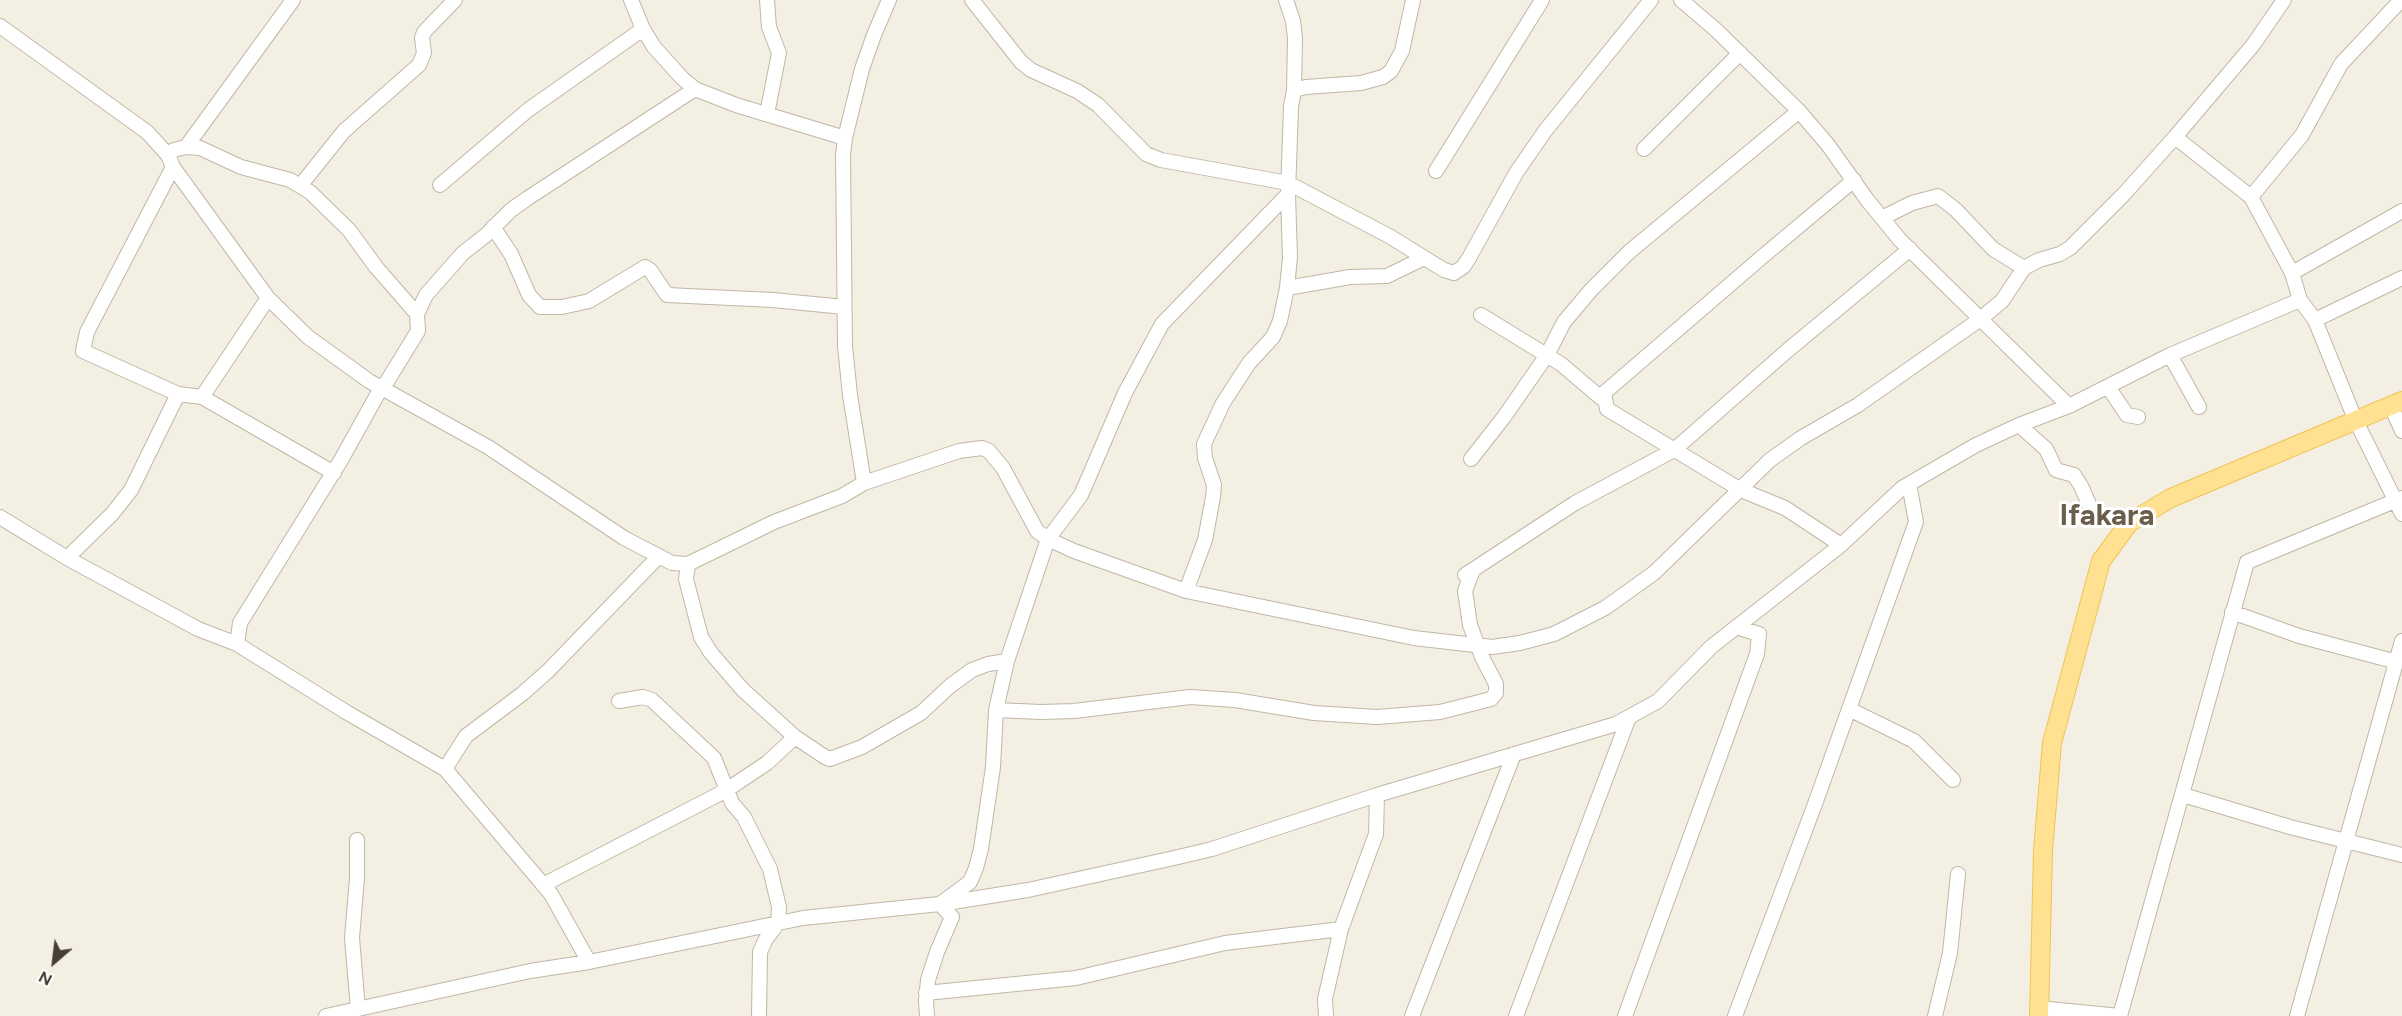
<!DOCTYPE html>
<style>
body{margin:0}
#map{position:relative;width:2402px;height:1016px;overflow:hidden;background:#f4efe3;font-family:Figtree,sans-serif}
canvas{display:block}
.north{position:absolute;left:24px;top:932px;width:60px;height:60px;-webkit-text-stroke:4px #fff;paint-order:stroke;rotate:208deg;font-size:16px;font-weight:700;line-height:24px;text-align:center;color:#463f33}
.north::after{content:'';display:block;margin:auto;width:21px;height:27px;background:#463f33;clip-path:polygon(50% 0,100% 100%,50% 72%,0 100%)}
</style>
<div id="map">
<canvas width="2402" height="1016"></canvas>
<div class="north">N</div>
</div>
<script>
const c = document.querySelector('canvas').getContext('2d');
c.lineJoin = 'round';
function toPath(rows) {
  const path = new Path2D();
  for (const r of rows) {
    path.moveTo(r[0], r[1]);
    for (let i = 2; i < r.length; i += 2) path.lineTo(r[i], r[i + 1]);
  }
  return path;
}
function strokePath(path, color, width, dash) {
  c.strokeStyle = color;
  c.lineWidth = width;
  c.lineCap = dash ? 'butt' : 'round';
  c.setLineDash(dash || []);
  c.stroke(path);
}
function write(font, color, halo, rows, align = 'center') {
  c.font = font + ' Figtree,sans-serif';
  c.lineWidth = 6;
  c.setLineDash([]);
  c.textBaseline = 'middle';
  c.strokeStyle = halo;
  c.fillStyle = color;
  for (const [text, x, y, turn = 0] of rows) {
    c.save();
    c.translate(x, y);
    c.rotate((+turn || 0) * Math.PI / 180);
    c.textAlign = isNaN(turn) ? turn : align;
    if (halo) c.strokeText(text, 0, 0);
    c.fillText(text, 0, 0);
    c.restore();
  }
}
const minor = toPath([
 [631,0,643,29,654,47,682,78,695,89,736,105,845,138],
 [767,0,769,27,779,53,767,114],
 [972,0,1021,62,1031,70,1077,91,1098,105,1146,154,1161,160,1288,183,1389,236,1444,270,1454,273,1463,267,1469,258,1516,173,1545,131,1651,0],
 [1286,0,1293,21,1295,38,1294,90],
 [1681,0,1716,30,1799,111,1828,145,1868,201,1900,240,2069,406],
 [0,26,147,132,168,155,173,167,268,298,308,337,369,381,488,447,624,538,672,563,688,564,774,522,842,496,864,483,959,451,982,448,989,451,1003,468,1037,531,1048,539,1074,551,1186,591,1414,638,1492,647,1520,643,1554,634,1605,608,1654,573,1770,460,1801,438,1858,405,1979,320,2002,301,2024,268,2039,260,2060,254,2070,248,2124,194,2175,137,2253,45,2284,0],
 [2175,137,2251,197,2292,273,2300,300,2315,320,2355,419,2402,514],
 [186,147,293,0],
 [1644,149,1740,53],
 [168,155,174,150,186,147,200,148,241,167,290,180,310,192,349,230,376,267,417,314],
 [173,167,87,332,83,351,178,394,202,397,334,473],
 [1436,171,1542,0],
 [440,185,528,110,643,29],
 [300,186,344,131,419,65,424,53,422,38,424,32,455,0],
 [2251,197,2302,135,2341,64,2401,0],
 [1882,218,1912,203,1938,196,1956,210,1993,249,2024,268],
 [493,227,511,254,529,295,540,307,562,307,589,301,645,267,650,270,667,295,773,300,844,307],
 [2292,273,2402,211],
 [1287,288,1350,277,1387,276,1424,258],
 [1481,315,1561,364,1601,398,1604,393],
 [2315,320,2402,278],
 [2170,355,2199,407],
 [2108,387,2127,415,2138,417],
 [381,388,341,460,240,623,237,644,346,712,445,769,551,894,589,962],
 [383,388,418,331,417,314,426,295,463,253,486,235,511,210,528,198,695,89],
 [202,397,268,298],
 [2391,406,2402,431],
 [2019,425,2046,449,2056,470,2074,475,2081,486,2092,511],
 [1471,459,1504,417,1547,355,1564,322,1591,290,1629,252,1799,111],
 [864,483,850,395,845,346,843,155,845,138,862,69,874,35,889,0],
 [0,517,67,558,198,629,237,644],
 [1841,545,1785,508,1741,490,1607,409,1604,393,1762,257,1854,180],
 [67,558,112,514,131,490,178,394],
 [688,564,686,579,701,637,711,653,743,690,795,737,825,757,830,759,862,747,921,713,950,686,972,670,988,664,1007,661],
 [1465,575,1575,503,1674,450,1788,350,1910,249],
 [1186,591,1205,540,1213,497,1214,485,1205,458,1204,444,1223,403,1249,363,1273,337,1280,321,1287,288,1290,257,1288,194],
 [2232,612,2299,636,2397,662],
 [619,701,643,697,652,700,714,758,732,803,744,817,770,869,779,907,778,923,766,939,760,952,759,1016],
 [1849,709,1914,741,1953,780],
 [996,710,1041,712,1074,711,1190,697,1235,700,1314,713,1377,717,1440,712,1491,699,1496,693,1496,684,1482,657,1470,625,1465,591,1473,570],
 [445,769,466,736,522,694,548,671,659,556],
 [2183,795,2290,827,2402,855],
 [357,840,357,878,352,938,358,1009],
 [543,885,725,791,767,763,795,737],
 [926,993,1076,978,1225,943,1341,929],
 [2039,1008,2120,1016],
 [326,1016,530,971,589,962,803,918,940,904,1028,890,1174,858,1212,849,1377,795,1616,724,1658,701,1711,647,1841,545,1902,488,1976,445,2019,425,2069,406,2170,355,2300,300],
 [927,1016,926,1001,928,980,937,952,952,917,940,904,970,882,976,868,981,849,993,767,996,710,1007,661,1048,539,1081,495,1125,393,1162,324,1288,194,1291,107,1294,90,1306,87,1361,83,1383,77,1391,71,1402,51,1413,0],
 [1326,1016,1325,999,1341,929,1376,834,1377,795],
 [1412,1016,1514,754],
 [1516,1016,1629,717],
 [1625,1016,1757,654,1759,634,1736,627],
 [1735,1016,1815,804,1916,522,1909,484],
 [1935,1016,1950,953,1958,874],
 [2120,1016,2247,562,2402,498],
 [2297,1016,2402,641]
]);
const major = toPath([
 [2039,1016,2043,851,2052,743,2101,561,2129,523,2171,498,2402,401]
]);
strokePath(minor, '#c0b7a5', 16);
strokePath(major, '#efc356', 20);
strokePath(minor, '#fff', 14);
strokePath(major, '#ffe191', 18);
write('bold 30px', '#6a5d49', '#fff', [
 ["Ifakara",2107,516]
]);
</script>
